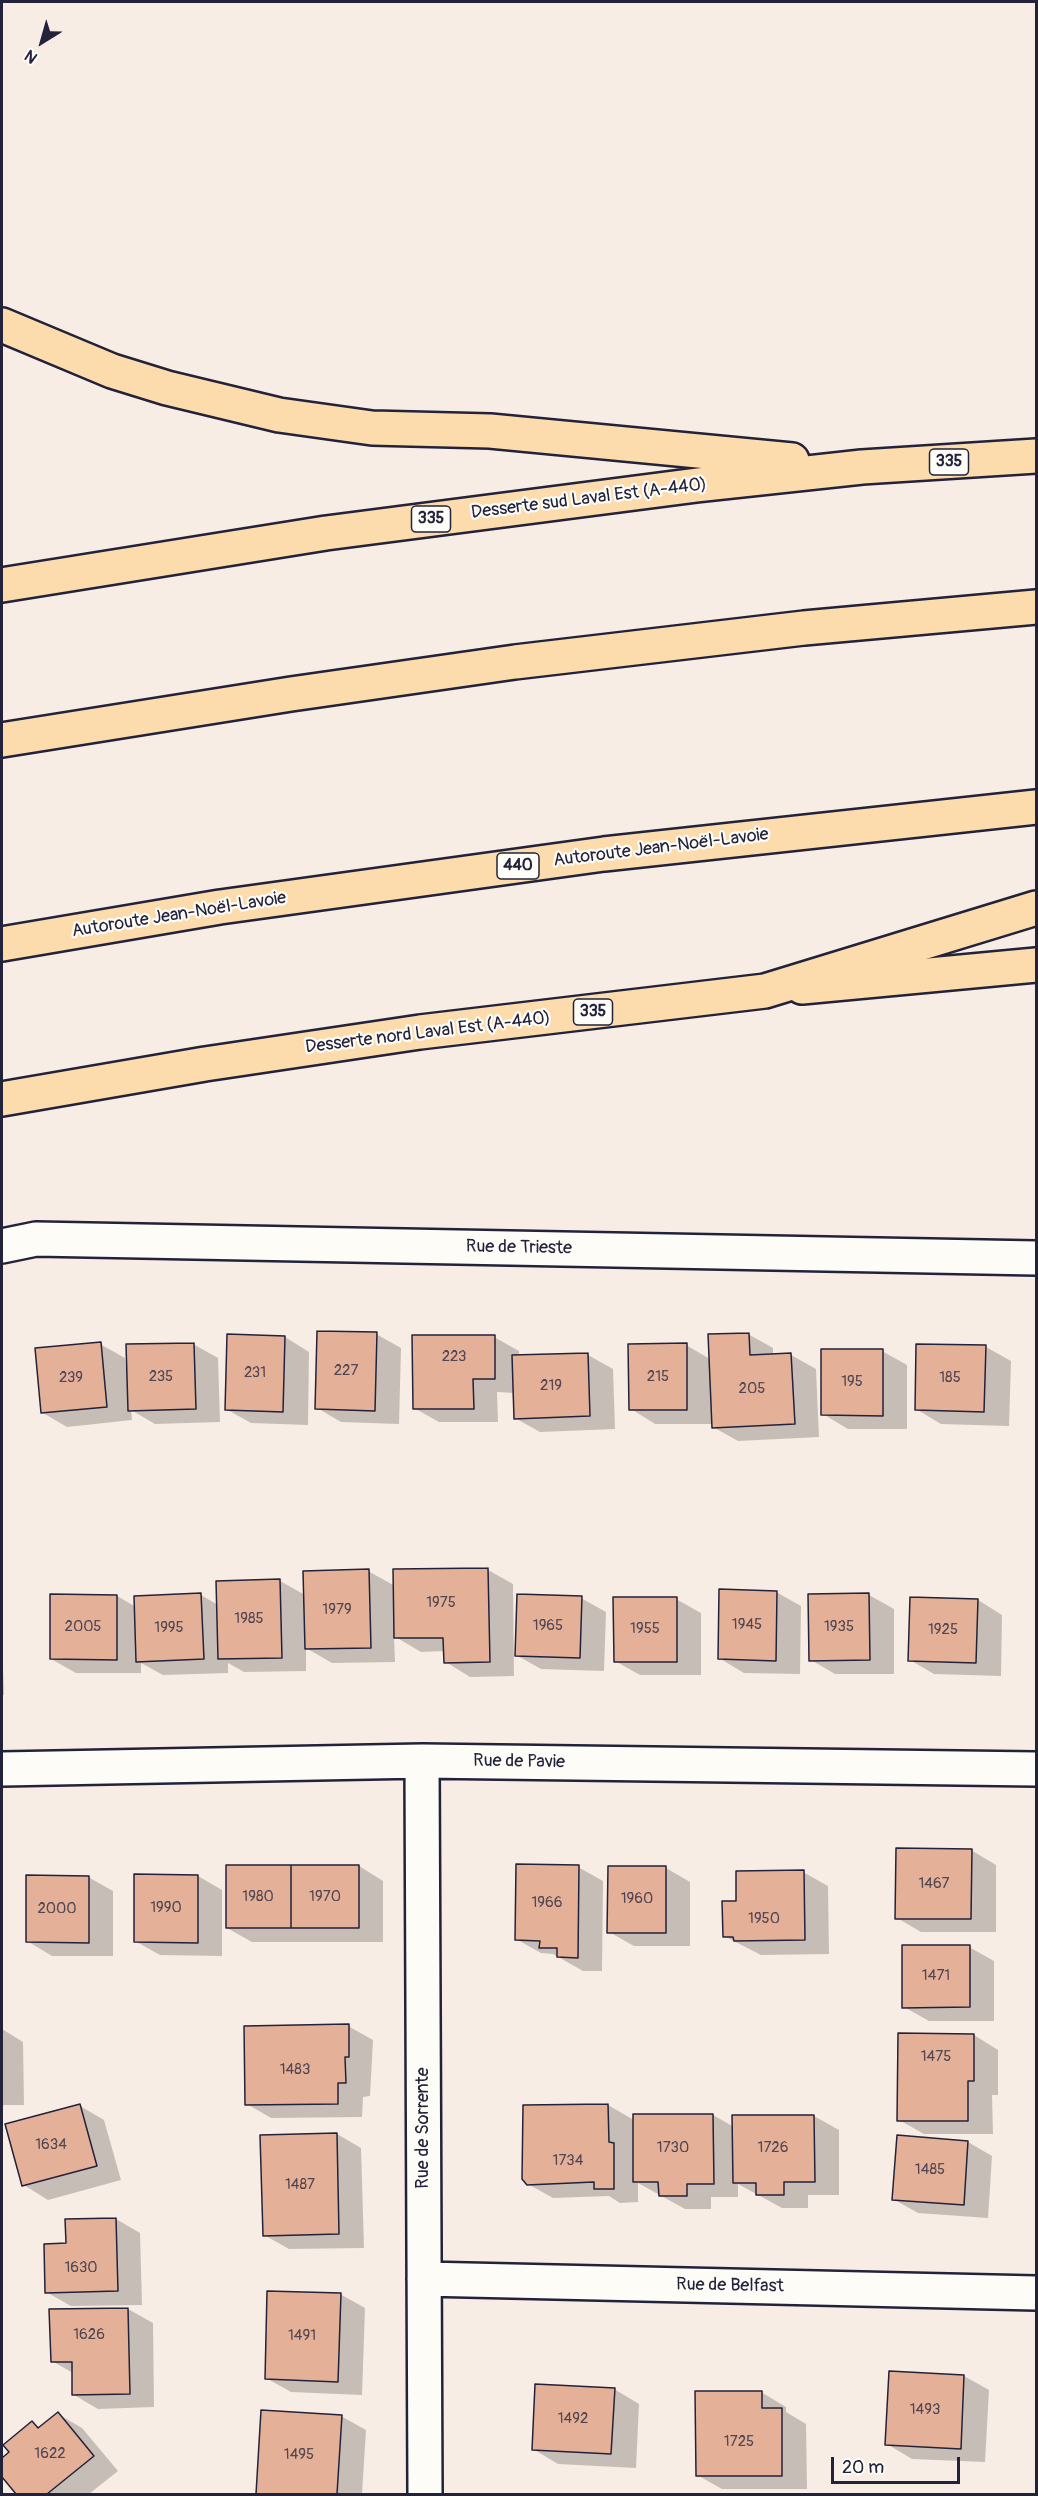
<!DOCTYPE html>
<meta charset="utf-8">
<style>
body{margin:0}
#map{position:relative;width:1038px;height:2496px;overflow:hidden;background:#f8ede4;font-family:Pangolin,sans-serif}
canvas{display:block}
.frame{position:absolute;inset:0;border:3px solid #22223b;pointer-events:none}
.north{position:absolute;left:12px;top:12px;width:60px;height:60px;-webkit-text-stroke:4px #fdfcf7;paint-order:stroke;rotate:217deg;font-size:16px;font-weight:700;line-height:24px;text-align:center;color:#22223b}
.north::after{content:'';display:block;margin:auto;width:21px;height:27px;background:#22223b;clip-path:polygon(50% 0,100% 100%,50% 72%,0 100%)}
.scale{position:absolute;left:831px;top:2457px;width:129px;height:27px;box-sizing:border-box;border:3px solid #22223b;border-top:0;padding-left:8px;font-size:18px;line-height:21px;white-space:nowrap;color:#22223b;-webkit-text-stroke:4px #fdfcf7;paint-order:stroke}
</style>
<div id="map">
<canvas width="1038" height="2496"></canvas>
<div class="frame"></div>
<div class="north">N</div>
<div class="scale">20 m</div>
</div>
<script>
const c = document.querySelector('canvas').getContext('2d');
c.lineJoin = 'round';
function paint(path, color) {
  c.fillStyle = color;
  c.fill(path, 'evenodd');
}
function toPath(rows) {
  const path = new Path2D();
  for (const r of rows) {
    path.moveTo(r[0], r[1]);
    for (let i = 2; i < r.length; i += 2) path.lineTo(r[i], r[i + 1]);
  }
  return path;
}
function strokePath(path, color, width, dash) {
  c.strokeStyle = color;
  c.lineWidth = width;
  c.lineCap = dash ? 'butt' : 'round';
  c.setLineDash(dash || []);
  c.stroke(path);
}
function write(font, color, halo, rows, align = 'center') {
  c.font = font + ' Pangolin,sans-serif';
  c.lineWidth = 4.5;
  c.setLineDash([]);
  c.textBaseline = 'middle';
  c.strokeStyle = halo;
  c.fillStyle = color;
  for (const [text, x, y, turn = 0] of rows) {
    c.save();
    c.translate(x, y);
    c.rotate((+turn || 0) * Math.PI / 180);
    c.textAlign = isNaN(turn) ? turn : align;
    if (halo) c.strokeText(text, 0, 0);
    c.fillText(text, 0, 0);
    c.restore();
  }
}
paint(toPath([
 [376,1334,401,1348,399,1424,341,1422,317,1408],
 [748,1334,773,1348,773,1355,791,1355,816,1369,819,1437,738,1441,713,1427,713,1424,655,1424,631,1409,686,1345,710,1359],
 [285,1337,309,1352,308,1425,251,1423,226,1409],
 [494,1337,519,1351,519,1357,588,1355,613,1369,615,1429,540,1432,515,1418,515,1393,497,1392,498,1422,439,1422,414,1408],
 [100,1344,125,1358,126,1366,193,1344,218,1358,220,1422,155,1424,131,1410,132,1420,67,1427,43,1413],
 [986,1347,1011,1361,1009,1426,941,1424,916,1409],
 [882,1351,907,1365,907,1429,848,1429,823,1414],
 [488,1570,513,1584,514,1676,470,1677,446,1662,445,1651,421,1652,394,1636,395,1662,332,1663,306,1648,306,1671,244,1672,228,1663,228,1673,163,1675,141,1663,141,1673,76,1673,51,1659,117,1596,136,1607,201,1595,218,1605,280,1581,305,1595,368,1571,395,1586],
 [776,1592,801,1606,800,1674,744,1673,719,1658],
 [869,1595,894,1609,894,1674,835,1674,811,1660,810,1596],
 [581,1598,606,1612,604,1671,541,1669,516,1655],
 [676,1599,701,1613,701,1675,640,1675,615,1661],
 [978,1600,1002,1615,1001,1676,934,1674,910,1660],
 [2,1640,4,1695,2,1695],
 [971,1850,996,1865,996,1932,921,1932,897,1918],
 [359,1866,383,1881,383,1942,252,1942,227,1928],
 [578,1867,603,1881,602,1971,583,1971,553,1954,541,1953,516,1939],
 [666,1868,690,1882,690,1946,634,1946,609,1932],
 [803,1872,828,1886,829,1954,761,1955,724,1936,738,1903],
 [198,1876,222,1890,222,1956,160,1955,135,1941],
 [88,1877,113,1891,113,1956,52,1956,27,1941],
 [969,1947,994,1961,994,2021,929,2021,904,2007],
 [348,2026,373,2040,370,2096,363,2097,362,2117,271,2118,247,2104],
 [2,2029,23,2042,24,2105,2,2105],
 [974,2035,998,2050,998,2095,992,2095,993,2134,924,2134,899,2120],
 [608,2105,634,2120,713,2115,734,2127,814,2116,839,2130,839,2195,808,2195,808,2208,782,2208,738,2184,738,2197,711,2197,711,2209,685,2209,638,2183,638,2202,620,2203,609,2196,553,2198,528,2184],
 [80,2106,104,2120,121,2180,48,2200,24,2185],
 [337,2134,361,2148,364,2248,289,2249,264,2235],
 [968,2142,992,2156,988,2218,918,2213,893,2199],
 [116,2219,140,2233,142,2305,71,2306,46,2292],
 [340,2294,365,2308,362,2395,291,2392,266,2378],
 [128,2309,153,2323,154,2407,98,2409,74,2395,73,2373,52,2361],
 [964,2376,989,2390,985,2462,912,2459,887,2444],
 [614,2389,639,2404,636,2468,558,2464,533,2449],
 [761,2392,786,2407,786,2412,806,2424,807,2489,722,2489,697,2475],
 [263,2412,341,2416,366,2430,362,2494,258,2494],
 [58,2414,82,2428,118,2471,89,2494,18,2494,2,2474,2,2460,11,2452,32,2423,41,2428]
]), '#0003');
const building = toPath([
 [317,1331,377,1332,375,1411,315,1409,317,1331],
 [749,1333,750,1355,791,1353,795,1424,712,1428,708,1334,749,1333],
 [227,1334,285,1336,283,1412,225,1410,227,1334],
 [412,1335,495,1335,495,1379,473,1379,474,1409,413,1409,412,1335],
 [101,1342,107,1407,41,1413,35,1348,101,1342],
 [194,1343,196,1409,128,1411,126,1344,194,1343],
 [687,1343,687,1410,629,1410,628,1344,687,1343],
 [916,1344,986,1345,984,1412,915,1410,916,1344],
 [821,1349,883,1349,883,1416,821,1415,821,1349],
 [588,1353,590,1416,514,1419,512,1355,588,1353],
 [488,1568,490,1662,444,1663,443,1638,394,1638,393,1569,488,1568],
 [369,1569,371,1648,305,1649,303,1571,369,1569],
 [280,1579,282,1658,218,1659,216,1581,280,1579],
 [719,1589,777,1591,776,1661,718,1659,719,1589],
 [201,1593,204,1659,136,1662,134,1596,201,1593],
 [869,1593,870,1660,809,1661,808,1594,869,1593],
 [50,1594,117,1595,117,1660,50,1659,50,1594],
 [517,1594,582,1596,580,1658,515,1656,517,1594],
 [613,1597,677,1597,677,1662,614,1662,613,1597],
 [910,1597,978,1599,976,1663,908,1661,910,1597],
 [896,1848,972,1849,971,1919,895,1919,896,1848],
 [516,1864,579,1865,578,1958,557,1957,557,1948,539,1948,540,1941,515,1940,516,1864],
 [226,1865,291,1865,291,1928,226,1928,226,1865],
 [291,1865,359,1865,359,1928,291,1928,291,1865],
 [608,1866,666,1866,666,1933,607,1933,608,1866],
 [804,1870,805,1940,734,1941,733,1937,723,1937,722,1901,736,1901,736,1871,804,1870],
 [134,1874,198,1875,198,1943,134,1942,134,1874],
 [26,1875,89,1876,89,1943,26,1942,26,1875],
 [902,1945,970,1945,970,2007,902,2008,902,1945],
 [349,2024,349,2057,345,2057,346,2083,338,2083,338,2104,245,2105,244,2026,349,2024],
 [898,2033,974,2034,974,2081,968,2081,968,2121,897,2121,898,2033],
 [80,2104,97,2166,22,2186,5,2124,80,2104],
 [608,2104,609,2142,614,2143,614,2189,594,2189,594,2182,527,2185,522,2179,523,2105,608,2104],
 [633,2114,713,2114,714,2184,687,2184,687,2196,659,2196,658,2182,633,2182,633,2114],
 [732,2115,814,2115,815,2182,784,2182,784,2195,756,2195,756,2183,733,2183,732,2115],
 [337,2133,339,2234,263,2236,260,2135,337,2133],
 [897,2135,968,2141,964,2205,892,2200,897,2135],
 [116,2218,118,2291,45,2293,44,2244,66,2243,65,2219,116,2218],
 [267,2291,341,2293,338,2382,265,2379,267,2291],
 [128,2308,130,2394,72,2395,72,2362,51,2362,49,2309,128,2308],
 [889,2371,964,2375,961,2449,885,2445,889,2371],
 [535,2384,615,2388,611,2454,532,2450,535,2384],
 [695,2391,762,2391,762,2408,782,2408,782,2476,696,2476,695,2391],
 [261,2410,342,2415,337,2494,256,2494,261,2410],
 [58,2412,94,2456,47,2494,16,2494,2,2477,2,2458,9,2452,3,2445,32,2421,38,2428,58,2412]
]);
paint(building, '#e4b097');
strokePath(building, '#22223b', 1.5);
const street = toPath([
 [2,1246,36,1239,1036,1258],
 [422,1761,425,2494],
 [2,1769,422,1761,1036,1769],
 [424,2279,1036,2293]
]);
const primary = toPath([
 [2,325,112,371,167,388,279,415,372,428,490,431,792,460],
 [2,585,326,533,697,485,862,467,1036,456],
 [802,987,1036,965]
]);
const highway = toPath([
 [2,740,291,694,515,662,804,628,1036,607],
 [2,944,220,907,604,854,1036,807],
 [2,1099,205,1064,420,1032,765,991,1036,908]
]);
strokePath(street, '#22223b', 38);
strokePath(primary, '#22223b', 38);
strokePath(highway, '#22223b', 38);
strokePath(street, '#fdfcf7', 33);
strokePath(primary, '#fcdcac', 33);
strokePath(highway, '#fcdcac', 33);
write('15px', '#524652', null, [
 ["223",454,1357],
 ["227",346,1371],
 ["231",255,1373],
 ["235",161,1377],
 ["215",658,1377],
 ["239",71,1378],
 ["185",950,1378],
 ["195",852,1382],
 ["219",551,1386],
 ["205",752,1389],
 ["1975",441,1603],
 ["1979",337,1610],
 ["1985",249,1619],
 ["1945",747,1625],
 ["1965",548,1626],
 ["2005",83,1627],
 ["1935",839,1627],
 ["1995",169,1628],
 ["1955",645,1629],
 ["1925",943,1630],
 ["1467",934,1884],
 ["1980",258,1897],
 ["1970",325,1897],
 ["1960",637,1899],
 ["1966",547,1903],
 ["1990",166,1908],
 ["2000",57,1909],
 ["1950",764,1919],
 ["1471",936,1976],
 ["1475",936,2057],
 ["1483",295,2070],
 ["1634",51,2145],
 ["1730",673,2148],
 ["1726",773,2148],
 ["1734",568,2161],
 ["1485",930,2170],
 ["1487",300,2185],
 ["1630",81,2268],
 ["1626",89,2335],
 ["1491",302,2336],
 ["1493",925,2410],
 ["1492",573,2419],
 ["1725",739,2442],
 ["1622",50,2454],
 ["1495",299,2455]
]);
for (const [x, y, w] of [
 [949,462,39],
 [431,519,39],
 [518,866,42],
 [593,1012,39]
]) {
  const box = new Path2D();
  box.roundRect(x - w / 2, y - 13, w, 26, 4.5);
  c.fillStyle = '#fdfcf7';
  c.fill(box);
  strokePath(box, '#22223b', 1.5);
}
write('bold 16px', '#22223b', null, [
 ["335",949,462],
 ["335",431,519],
 ["440",518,866],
 ["335",593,1012]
]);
write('18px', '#22223b', '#fdfcf7', [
 ["Desserte sud Laval Est (A-440)",589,499,-7],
 ["Autoroute Jean-Noël-Lavoie",661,848,-7],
 ["Autoroute Jean-Noël-Lavoie",179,915,-9],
 ["Desserte nord Laval Est (A-440)",428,1033,-7],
 ["Rue de Trieste",519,1248,1],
 ["Rue de Pavie",519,1762,1],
 ["Rue de Sorrente",423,2128,-90],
 ["Rue de Belfast",730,2286,1]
]);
</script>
